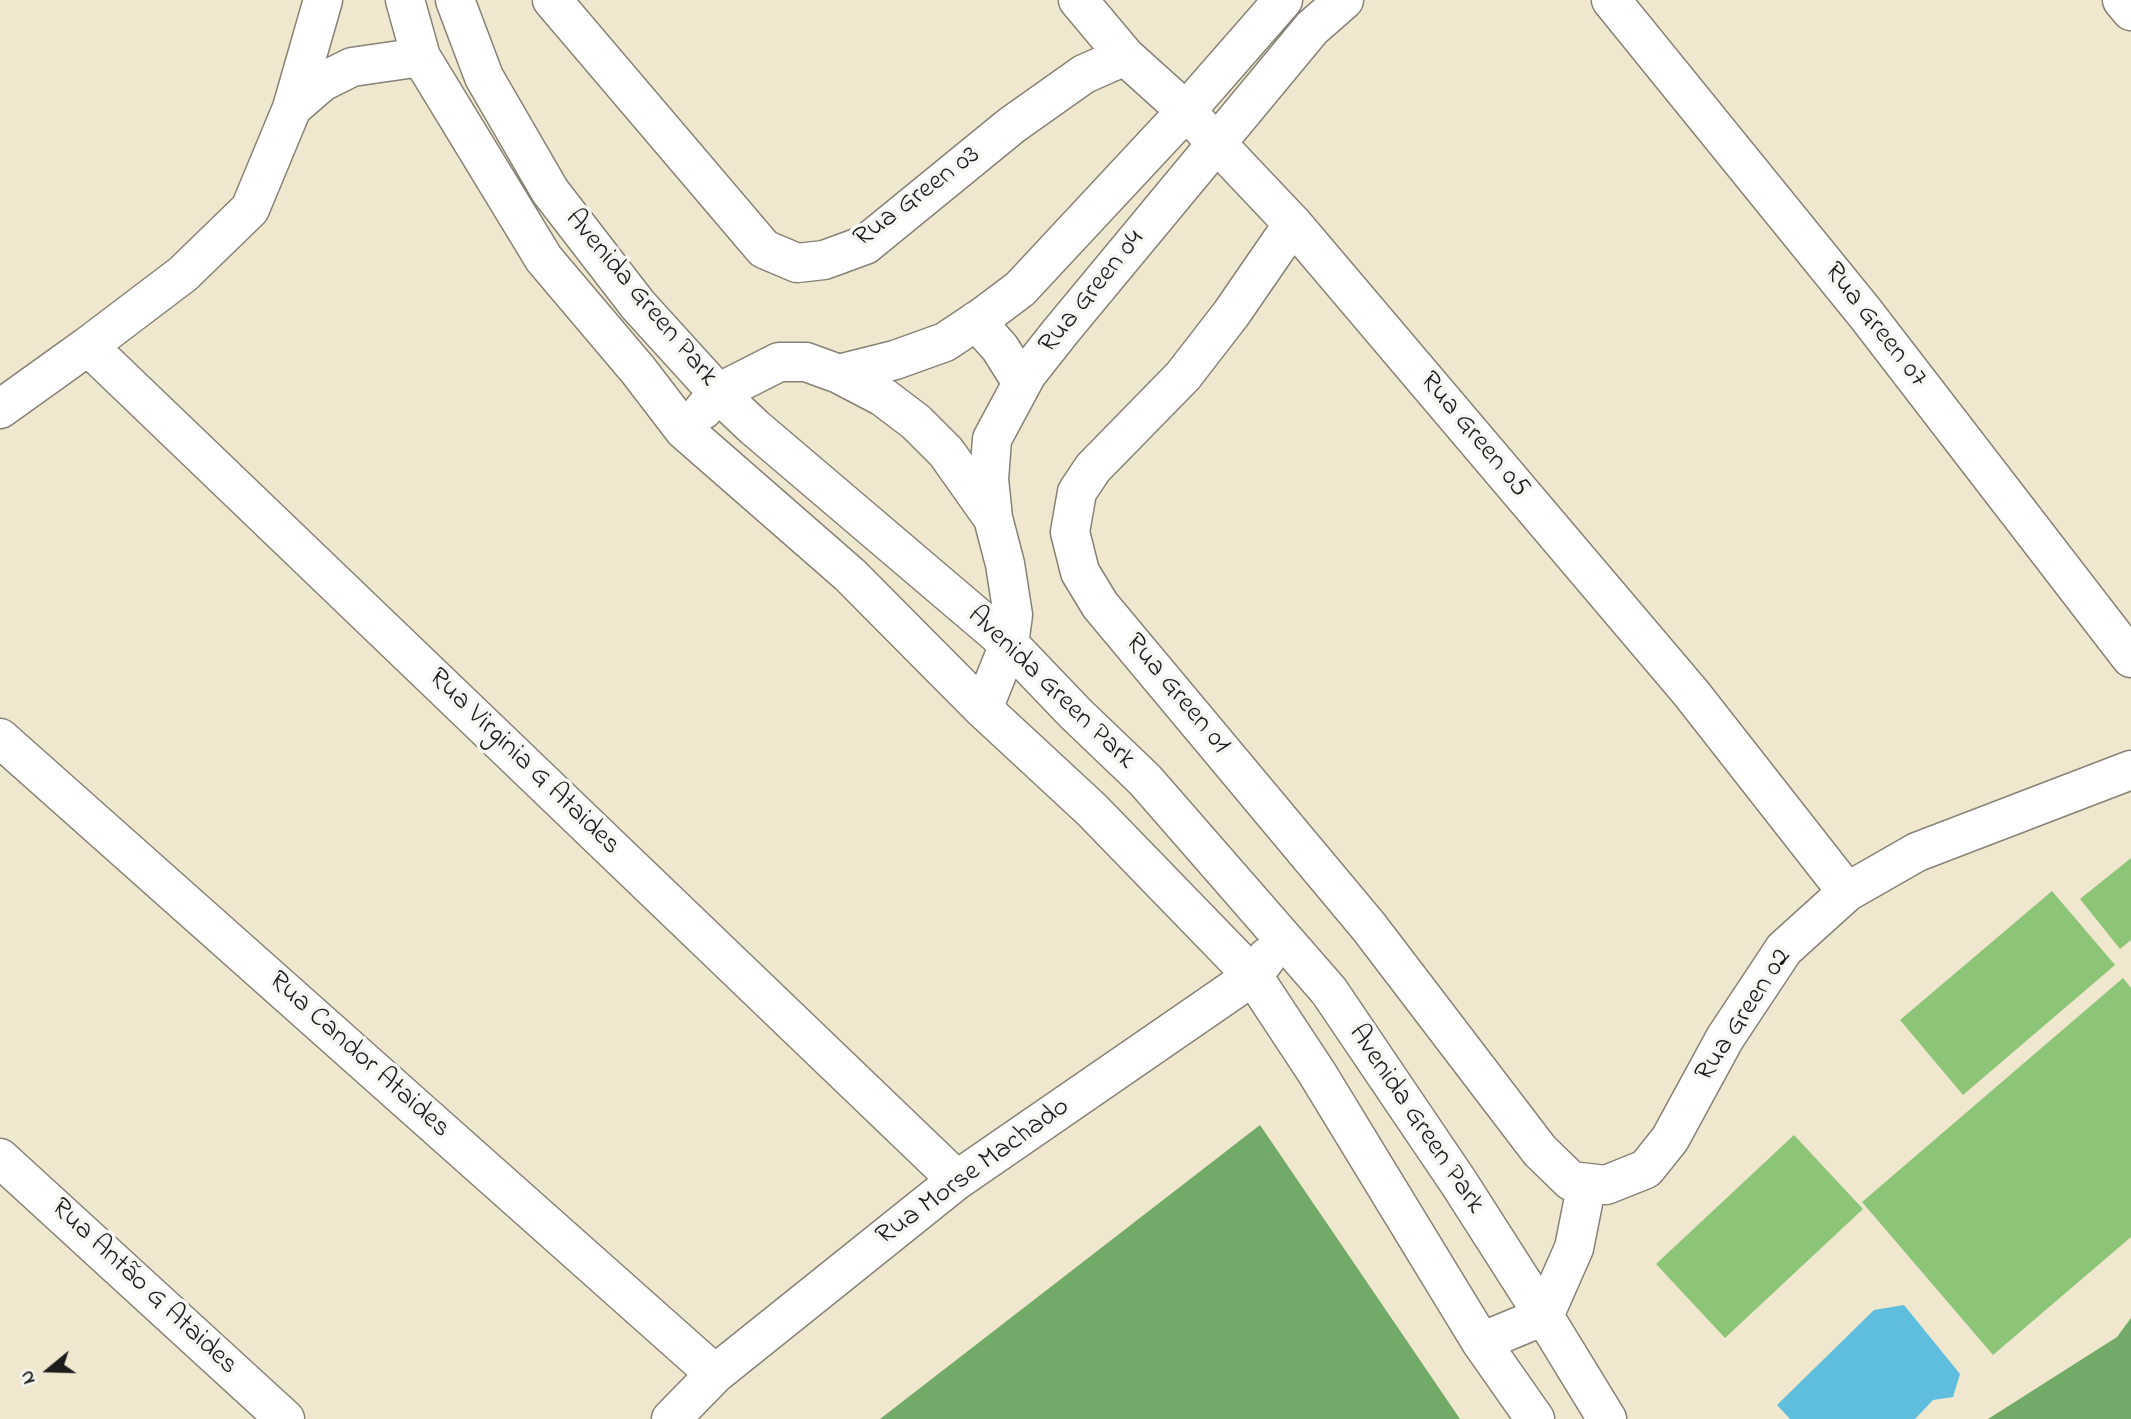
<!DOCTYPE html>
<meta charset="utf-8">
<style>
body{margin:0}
#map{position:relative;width:2131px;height:1419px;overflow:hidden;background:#f0e7cf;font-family:"Indie Flower",sans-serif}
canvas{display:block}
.north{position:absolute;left:14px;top:1335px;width:70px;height:70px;-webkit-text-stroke:5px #f6f6f2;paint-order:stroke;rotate:251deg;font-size:19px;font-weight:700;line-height:28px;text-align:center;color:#1c1c1c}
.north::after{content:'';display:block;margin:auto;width:24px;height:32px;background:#1c1c1c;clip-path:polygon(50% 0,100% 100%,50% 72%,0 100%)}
</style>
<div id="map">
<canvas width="2131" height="1419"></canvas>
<div class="north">N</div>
</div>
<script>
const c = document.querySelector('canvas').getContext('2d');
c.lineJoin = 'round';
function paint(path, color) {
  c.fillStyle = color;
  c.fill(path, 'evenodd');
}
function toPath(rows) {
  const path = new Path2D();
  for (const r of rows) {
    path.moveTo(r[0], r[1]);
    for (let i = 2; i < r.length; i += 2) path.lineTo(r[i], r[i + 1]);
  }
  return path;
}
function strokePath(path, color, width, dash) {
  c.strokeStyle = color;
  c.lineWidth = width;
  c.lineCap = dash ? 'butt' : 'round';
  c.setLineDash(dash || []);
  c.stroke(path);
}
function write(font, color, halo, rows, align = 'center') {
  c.font = font + ' "Indie Flower",sans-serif';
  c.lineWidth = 7;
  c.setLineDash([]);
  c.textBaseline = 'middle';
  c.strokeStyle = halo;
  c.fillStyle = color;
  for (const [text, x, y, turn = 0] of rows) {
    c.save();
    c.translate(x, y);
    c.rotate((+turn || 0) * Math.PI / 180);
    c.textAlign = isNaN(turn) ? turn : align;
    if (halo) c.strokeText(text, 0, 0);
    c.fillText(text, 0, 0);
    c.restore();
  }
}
paint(toPath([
 [2131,858,2131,940,2120,949,2080,899],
 [2052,891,2115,965,1963,1095,1900,1020],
 [2123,978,2131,988,2131,1237,1993,1355,1862,1202],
 [1794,1135,1863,1209,1725,1338,1656,1264]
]), '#8dc578');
paint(toPath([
 [1260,1125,1460,1419,880,1419],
 [2131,1318,2131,1419,1988,1419,2117,1337]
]), '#72aa68');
paint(toPath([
 [1904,1305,1960,1374,1953,1397,1933,1400,1915,1419,1790,1419,1777,1405,1874,1310]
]), '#5fbddd');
const minor = toPath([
 [405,0,421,57,544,259,638,370,684,430,850,575,983,709,1092,810,1253,976,1317,1073,1481,1342,1535,1419],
 [455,0,484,77,550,191,638,305,718,393,754,427,1009,644,1075,713,1145,780,1329,991,1459,1183,1544,1316,1607,1419],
 [552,0,764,249,797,263,824,260,865,245,1012,125,1084,74,1125,56],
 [1078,0,1125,56,1186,111,1293,224,1691,693,1847,892],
 [1611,0,1865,313,2131,658],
 [2122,0,2131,11],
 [292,108,322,82,352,67,421,57],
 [1293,224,1231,314,1183,376,1093,468,1077,492,1070,532,1080,572,1100,605,1369,927,1540,1151,1571,1181,1606,1185,1646,1169,1670,1139,1725,1038,1784,949,1847,892,1917,852,2131,770],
 [976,321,1000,348,1022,383],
 [88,346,957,1180],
 [839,374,883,397,916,422,946,452,992,517],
 [0,409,88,346,183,274,250,209,292,108,323,0],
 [703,410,718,393,779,362,806,362,839,374,895,360,945,342,984,316,1020,289,1186,111,1283,0],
 [983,709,1009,644,1013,615,1005,564,993,518,989,479,992,439,1027,374,1061,331,1312,28,1344,0],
 [0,738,715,1374],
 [0,1158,285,1419],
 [1481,1342,1544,1316,1574,1248,1587,1183],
 [671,1419,715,1374,957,1180,1253,976,1267,957]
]);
strokePath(minor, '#868276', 41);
strokePath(minor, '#fff', 38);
write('28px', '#1c1c1c', '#f6f6f2', [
 ["Rua Green 03",918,198,-37],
 ["Rua Green 04",1093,293,-51],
 ["Avenida Green Park",640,299,50],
 ["Rua Green 07",1874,326,52],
 ["Rua Green 05",1473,436,50],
 ["Avenida Green Park",1050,689,44],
 ["Rua Green 01",1176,695,50],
 ["Rua Virginia G Ataides",523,763,44],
 ["Rua Green 02",1745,1016,-57],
 ["Rua Candor Ataides",358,1056,42],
 ["Avenida Green Park",1415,1120,56],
 ["Rua Morse Machado",974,1173,-36],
 ["Rua Antão G Ataides",143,1288,43]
]);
</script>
